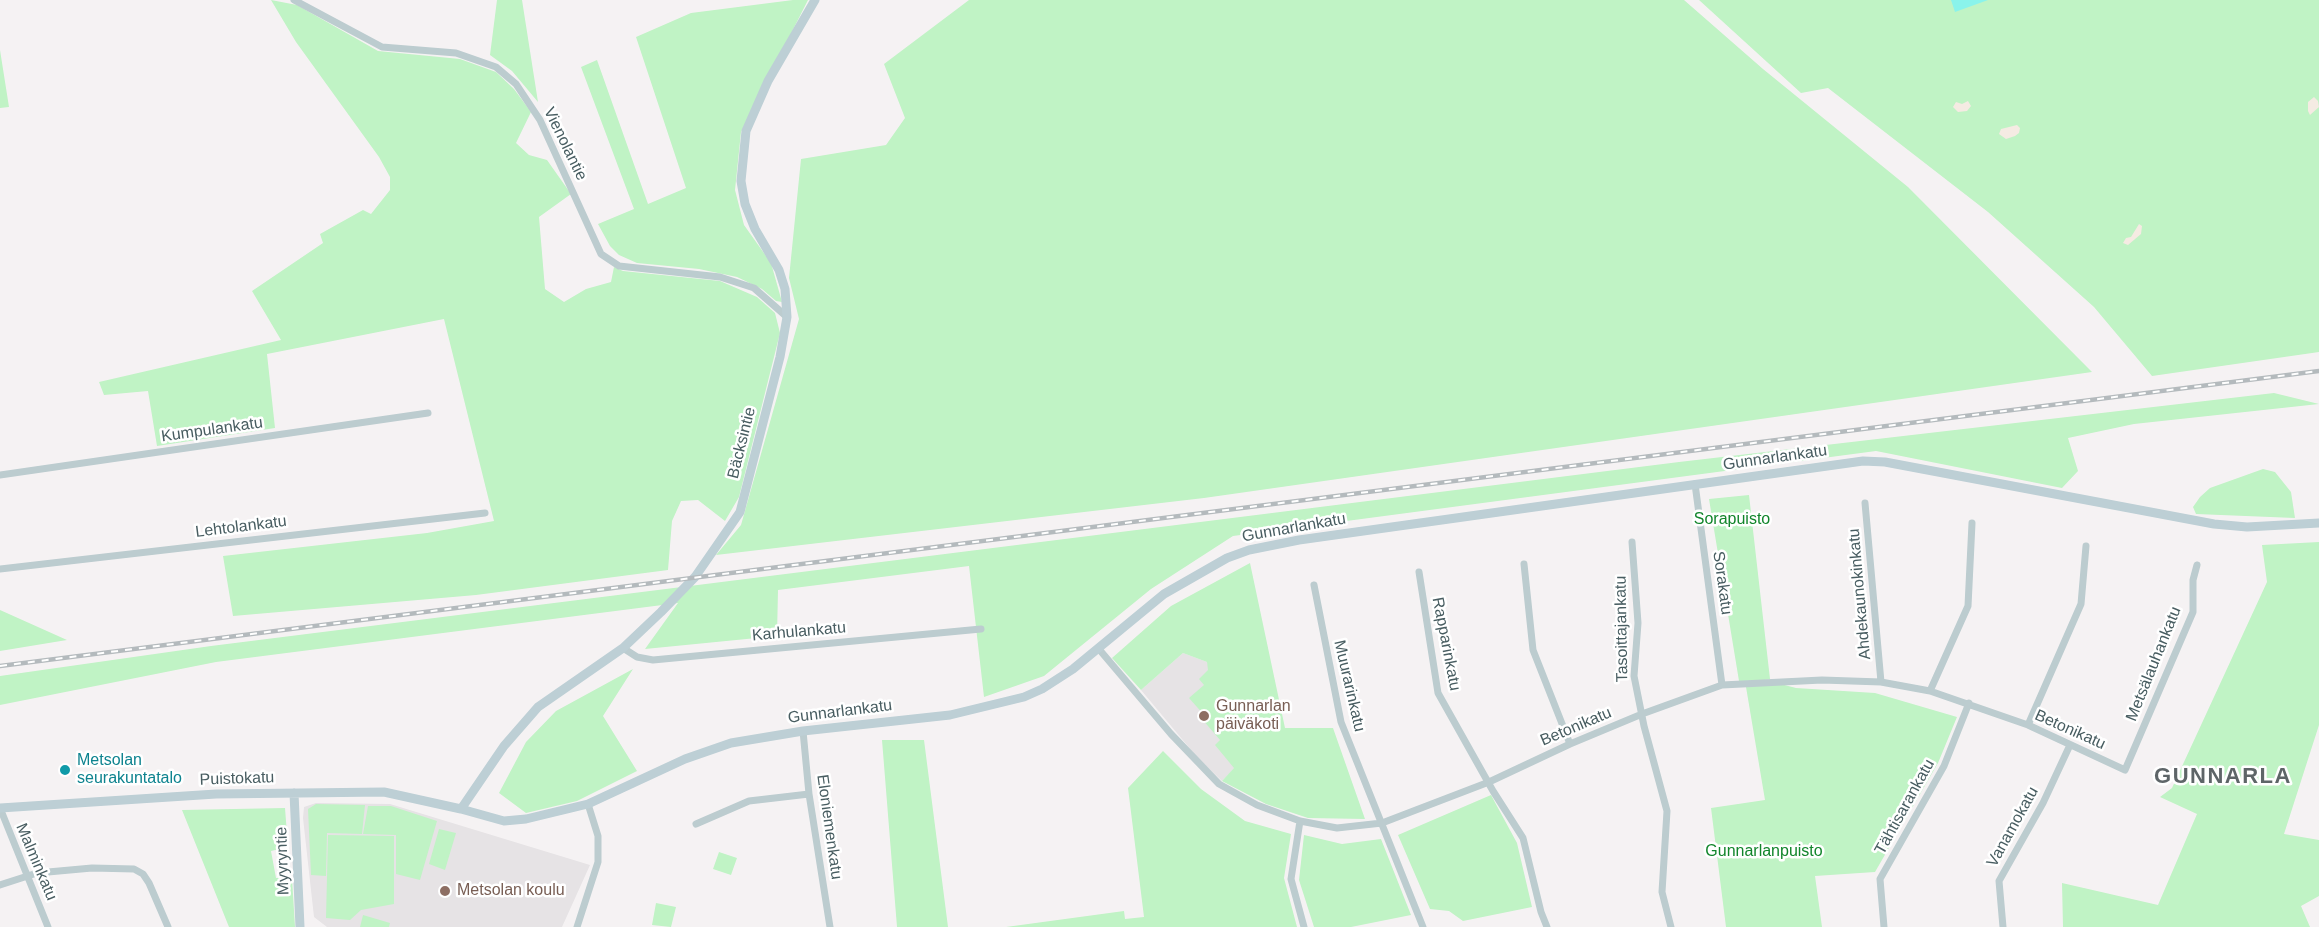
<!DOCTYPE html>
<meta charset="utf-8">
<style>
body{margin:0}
canvas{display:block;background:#f5f2f3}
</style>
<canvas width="2319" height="927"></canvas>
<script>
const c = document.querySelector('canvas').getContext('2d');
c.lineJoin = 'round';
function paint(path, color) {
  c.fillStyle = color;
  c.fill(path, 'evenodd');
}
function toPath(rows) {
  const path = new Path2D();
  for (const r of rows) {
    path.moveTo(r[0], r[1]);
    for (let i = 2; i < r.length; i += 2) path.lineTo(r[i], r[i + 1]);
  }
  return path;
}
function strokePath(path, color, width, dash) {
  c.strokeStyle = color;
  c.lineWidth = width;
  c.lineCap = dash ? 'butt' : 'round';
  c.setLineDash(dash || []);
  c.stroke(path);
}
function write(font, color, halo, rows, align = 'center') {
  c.font = font + ' Helvetica,sans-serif';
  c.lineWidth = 5;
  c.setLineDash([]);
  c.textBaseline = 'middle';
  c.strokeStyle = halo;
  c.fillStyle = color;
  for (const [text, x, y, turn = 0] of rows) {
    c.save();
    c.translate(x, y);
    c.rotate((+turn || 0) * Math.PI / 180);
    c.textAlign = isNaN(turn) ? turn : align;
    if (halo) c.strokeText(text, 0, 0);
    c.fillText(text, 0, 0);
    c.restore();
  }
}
paint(toPath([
 [1183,653,1207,662,1241,761,1222,781,1197,757,1141,690],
 [316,803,390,804,590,865,562,927,327,927,314,917,303,818,304,807]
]), '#e6e3e5');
paint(toPath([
 [271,0,297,5,378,51,460,59,496,72,514,89,531,112,516,143,529,155,547,160,571,194,539,217,545,289,564,302,586,289,611,282,614,267,623,271,720,281,757,297,775,313,780,333,739,497,725,521,698,500,681,501,672,521,668,570,476,595,233,616,223,556,427,533,494,521,444,319,267,354,275,428,157,446,148,391,104,395,99,382,281,340,252,291,323,243,320,234,363,210,371,214,390,190,390,177,379,157,296,42],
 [497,0,522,0,538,102,512,71,490,55],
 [793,0,808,0,741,132,735,190,744,225,771,263,782,302,776,301,762,289,737,277,699,269,637,263,619,255,610,246,598,224,634,209,581,67,597,60,648,204,686,188,636,37,691,13],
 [969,0,1684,0,1763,69,1908,187,2092,372,1204,498,716,555,741,525,799,319,789,278,801,159,886,145,905,118,884,64],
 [1699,0,2319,0,2319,352,2152,376,2094,307,1988,212,1828,88,1801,93],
 [0,50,9,107,0,108],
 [2274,393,2319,404,2134,424,2068,438,2078,471,2062,488,1876,451,1233,536,1151,589,1044,676,984,697,969,566,778,590,777,636,645,649,678,603,216,662,0,705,0,676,211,646,1679,462],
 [2263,469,2275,472,2291,492,2295,518,2196,514,2193,507,2200,497,2210,488],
 [1749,495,1770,679,1765,680,1796,688,1875,693,1957,717,1938,763,1875,872,1815,876,1822,927,1726,927,1711,808,1765,800,1745,681,1739,681,1709,499],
 [2319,542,2319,725,2284,834,2319,840,2319,896,2301,906,2310,927,2063,927,2062,883,2158,905,2197,814,2160,797,2172,788,2267,582,2262,545],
 [1250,563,1285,728,1333,728,1365,819,1308,818,1266,804,1222,781,1234,768,1215,745,1220,740,1202,719,1205,716,1189,698,1204,685,1199,679,1208,670,1207,662,1183,653,1141,690,1112,658,1171,606],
 [0,610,67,640,0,651],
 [633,669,603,716,637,771,577,801,526,813,499,793,526,742,556,711],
 [882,740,924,740,948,927,897,927],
 [1163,751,1201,789,1245,821,1291,834,1284,878,1297,927,1006,927,1124,911,1125,919,1144,917,1128,788],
 [1491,795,1517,843,1532,907,1463,921,1449,911,1430,909,1398,835],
 [316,804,365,805,362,834,327,833,326,876,311,875,308,809],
 [368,806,391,806,437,821,420,880,396,874,396,835,363,834],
 [285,808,288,847,271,851,276,878,292,878,295,927,229,927,182,810],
 [439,829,456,833,445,870,429,864],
 [328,835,394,836,394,904,361,910,350,920,326,918],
 [1304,835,1342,844,1381,839,1411,915,1351,927,1314,927,1299,880],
 [719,852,737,858,731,875,713,869],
 [656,903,676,907,671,927,652,925],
 [363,915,390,923,389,927,360,927]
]), '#c0f3c5');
paint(toPath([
 [2314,97,2318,101,2319,107,2310,115,2308,111,2308,102],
 [1968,101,1971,106,1967,111,1958,112,1953,107,1956,102,1962,104],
 [2017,125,2020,128,2019,133,2015,136,2006,139,1999,134,2001,129],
 [2139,224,2142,226,2141,234,2128,245,2123,243,2126,238,2131,237]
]), '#f5ebe3');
paint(toPath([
 [1951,0,1988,0,1955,12]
]), '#8af3eb');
strokePath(toPath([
 [294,0,382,47,456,53,496,67,516,84,540,120,601,254,619,266,720,277,754,288,787,317],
 [0,475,428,413],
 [1695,484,1722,685],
 [1865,503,1881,682],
 [1632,542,1638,623,1634,676,1644,726,1667,811,1662,892,1671,927],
 [1524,564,1533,650,1570,744],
 [0,569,485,513],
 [1419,572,1438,693,1493,791,1523,838,1541,912,1547,927],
 [1314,585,1341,722,1423,927],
 [623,648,637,657,653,660,981,629],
 [1098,648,1171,734,1219,784,1257,805,1300,821,1337,828,1382,823,1489,782,1570,744,1642,714,1722,685,1822,680,1881,682,1930,691,2028,725,2125,770,2193,612,2193,580,2197,565],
 [1930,691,1968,606,1972,523],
 [2028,725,2081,604,2086,546],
 [803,731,809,794,830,927],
 [0,808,48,927],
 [1300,821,1291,879,1304,927],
 [696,824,749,801,809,794],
 [0,885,37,873,92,868,134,869,143,874,149,883,168,927],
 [577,927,598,862,598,836,588,804],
 [1884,927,1880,879,1944,766,1969,703],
 [2003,927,1999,881,2043,803,2070,745]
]), '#bccccf', 7);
strokePath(toPath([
 [294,793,300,927],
 [0,808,216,794,384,792,461,809,504,821,526,819,588,804,685,759,731,743,803,731,950,715,1024,697,1042,689,1073,669,1164,594,1227,558,1249,550,1299,540,1863,461,1885,462,2214,524,2247,527,2319,523],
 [461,809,504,746,538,707,623,648,661,612,695,577,740,512,780,357,787,317,785,289,779,270,755,229,745,204,741,181,746,131,768,81,815,0]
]), '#bdcfd5', 9);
const rail = toPath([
 [0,666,2319,371]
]);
strokePath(rail, '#b4babd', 4.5);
strokePath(rail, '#fff', 2, [7]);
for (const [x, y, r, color] of [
 [1204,716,6,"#8d6e63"],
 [65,770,6,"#0f9aa8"],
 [445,891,6,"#8d6e63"]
]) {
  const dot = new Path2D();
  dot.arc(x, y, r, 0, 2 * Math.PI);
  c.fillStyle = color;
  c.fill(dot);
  strokePath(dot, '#fff', 2);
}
write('16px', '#485d61', '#fff', [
 ["Vienolantie",565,144,64],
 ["Kumpulankatu",212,430,-8],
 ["Bäcksintie",742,443,-76],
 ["Gunnarlankatu",1775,458,-8],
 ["Lehtolankatu",241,527,-7],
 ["Gunnarlankatu",1294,528,-10],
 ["Sorakatu",1722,583,82],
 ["Ahdekaunokinkatu",1860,594,-95],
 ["Tasoittajankatu",1622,629,-91],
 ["Karhulankatu",799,632,-5],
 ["Rapparinkatu",1446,644,79],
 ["Metsälauhankatu",2154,664,-68],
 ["Muurarinkatu",1349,686,77],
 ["Gunnarlankatu",840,712,-7],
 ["Betonikatu",1576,727,-23],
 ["Betonikatu",2070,730,24],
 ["Puistokatu",237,779,-2],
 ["Tähtisarankatu",1905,807,-61],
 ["Eloniemenkatu",829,827,82],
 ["Vanamokatu",2013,827,-61],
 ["Myyryntie",283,861,-92],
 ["Malminkatu",36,862,67]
]);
write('16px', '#11852b', '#fff', [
 ["Sorapuisto",1732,520],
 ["Gunnarlanpuisto",1764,852]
]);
write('16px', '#785e54', '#fff', [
 ["Gunnarlan",1216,707],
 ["päiväkoti",1216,725],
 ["Metsolan koulu",457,891]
], 'left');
write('16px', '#0d838f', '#fff', [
 ["Metsolan",77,761],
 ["seurakuntatalo",77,779]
], 'left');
c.letterSpacing = '1.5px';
write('bold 22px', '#5e6568', '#fff', [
 ["GUNNARLA",2223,777]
]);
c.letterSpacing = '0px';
</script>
